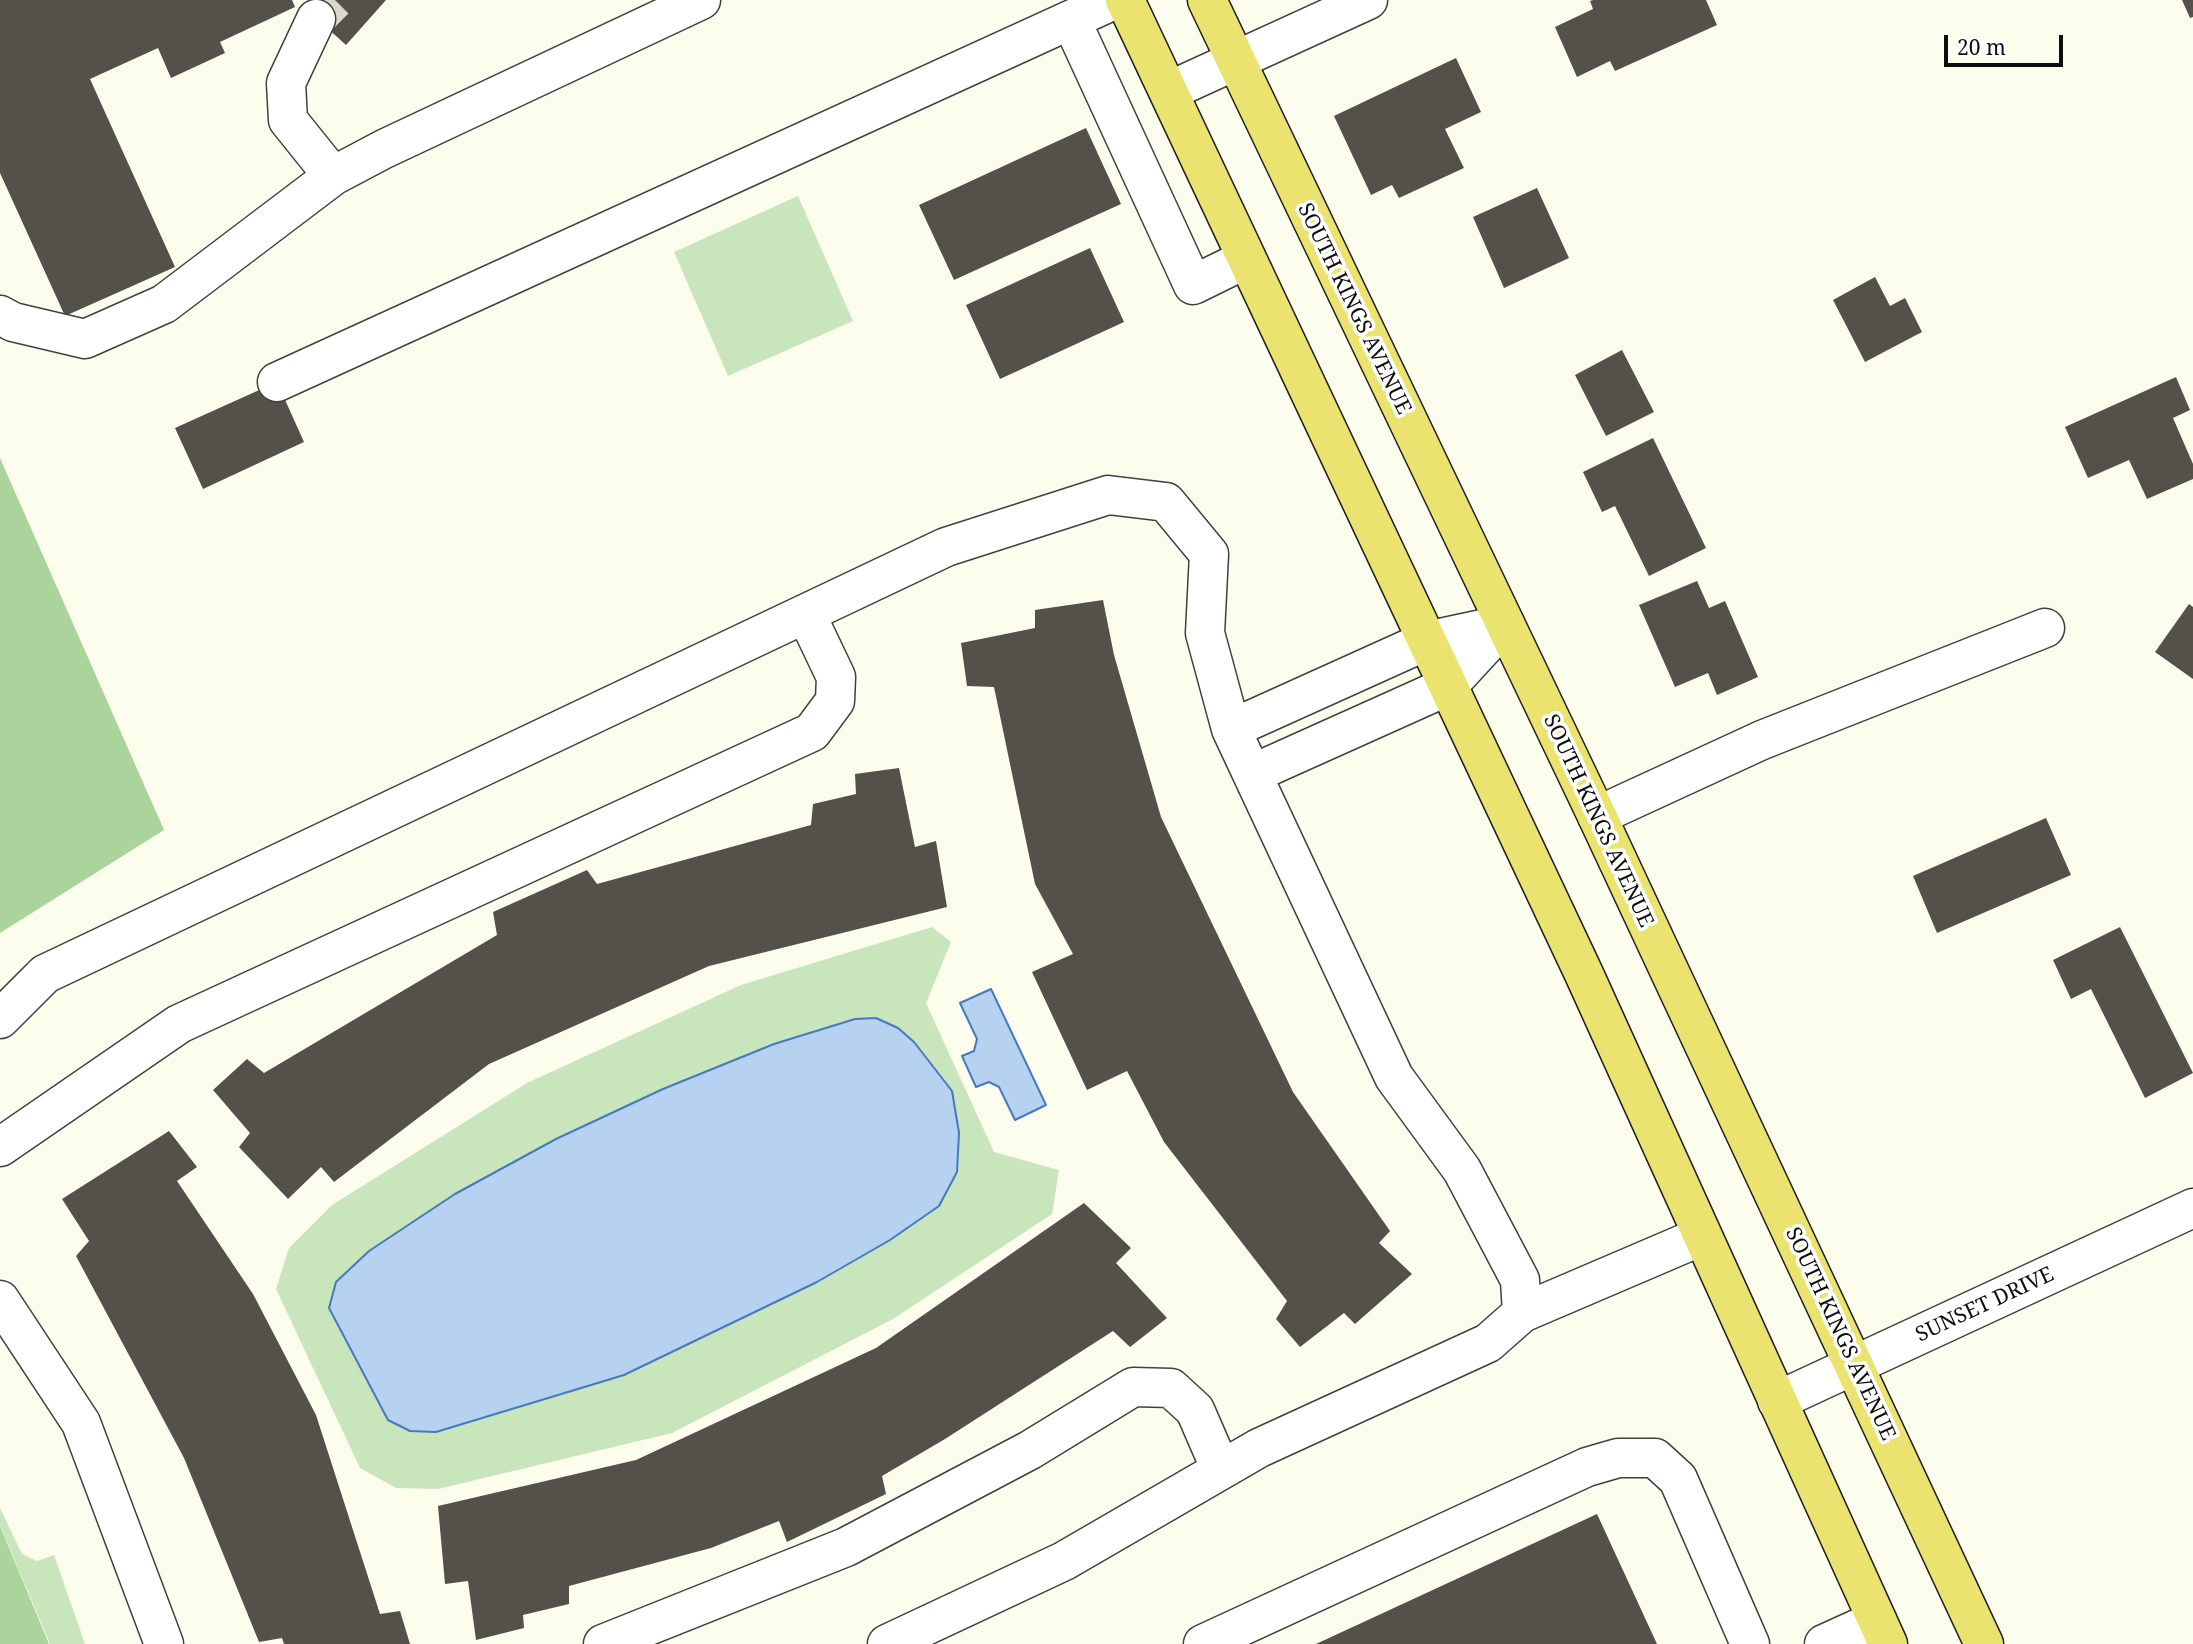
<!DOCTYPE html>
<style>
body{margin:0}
#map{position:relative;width:2193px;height:1644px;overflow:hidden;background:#fdfdee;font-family:"Noto Serif",serif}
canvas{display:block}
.scale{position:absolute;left:1944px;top:35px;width:119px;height:32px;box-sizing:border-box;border:4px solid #0d0d0d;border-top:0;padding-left:9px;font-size:21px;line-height:24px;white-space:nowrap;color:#0d0d0d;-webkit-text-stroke:5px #fff;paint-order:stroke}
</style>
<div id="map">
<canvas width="2193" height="1644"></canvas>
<div class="scale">20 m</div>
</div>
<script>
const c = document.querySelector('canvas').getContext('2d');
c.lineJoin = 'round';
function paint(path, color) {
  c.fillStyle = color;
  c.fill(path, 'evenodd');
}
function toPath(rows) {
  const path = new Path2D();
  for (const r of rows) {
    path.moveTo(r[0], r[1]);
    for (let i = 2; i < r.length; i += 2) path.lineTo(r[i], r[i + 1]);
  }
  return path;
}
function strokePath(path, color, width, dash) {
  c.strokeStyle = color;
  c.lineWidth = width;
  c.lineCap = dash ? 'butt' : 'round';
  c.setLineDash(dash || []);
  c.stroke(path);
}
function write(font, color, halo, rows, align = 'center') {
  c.font = font + ' "Noto Serif",serif';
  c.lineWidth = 7;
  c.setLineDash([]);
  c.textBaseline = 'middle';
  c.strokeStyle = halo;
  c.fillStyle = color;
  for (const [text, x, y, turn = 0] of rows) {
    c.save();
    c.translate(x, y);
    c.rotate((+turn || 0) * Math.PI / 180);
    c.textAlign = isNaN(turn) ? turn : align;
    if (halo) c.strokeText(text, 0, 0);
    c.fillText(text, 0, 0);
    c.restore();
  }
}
paint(toPath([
 [798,196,853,321,728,376,674,252],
 [932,927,951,942,926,1003,994,1152,1059,1170,1052,1214,893,1319,672,1433,438,1489,396,1488,360,1468,276,1289,289,1248,332,1205,527,1083,741,985],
 [0,1508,22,1554,37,1561,54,1555,85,1644,50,1644,0,1525]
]), '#c9e5bb');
paint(toPath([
 [0,458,164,830,0,933],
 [0,1526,49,1644,0,1644]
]), '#abd49c');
const water = toPath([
 [991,989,1046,1105,1015,1120,999,1087,989,1082,976,1087,962,1056,974,1051,977,1039,960,1003,991,989],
 [876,1018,898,1028,914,1042,952,1091,959,1133,957,1172,939,1206,890,1240,817,1282,624,1375,436,1432,410,1431,388,1420,329,1308,336,1282,369,1251,455,1194,556,1139,663,1089,774,1044,855,1019,876,1018]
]);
paint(water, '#b7d1f0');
strokePath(water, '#457ac0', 2);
paint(toPath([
 [0,0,292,0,295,7,220,42,225,53,171,78,158,48,90,79,175,267,65,316,0,173],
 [310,0,386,0,346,45,304,7],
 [1593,0,1706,0,1717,25,1615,71,1610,61,1577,77,1555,27,1593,9,1590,1],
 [2182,0,2193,0,2193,17,2190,18],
 [1456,58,1481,112,1445,129,1464,168,1399,198,1392,185,1371,195,1334,116],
 [1086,128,1121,204,954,280,919,205],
 [1537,188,1569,258,1504,288,1473,217],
 [1090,248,1124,322,1000,379,966,305],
 [1875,277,1890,306,1905,298,1922,332,1865,362,1833,300],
 [1622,350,1654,412,1606,436,1575,375],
 [2176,377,2190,410,2173,418,2193,464,2193,479,2147,499,2129,460,2088,478,2065,427],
 [277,382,304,442,203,489,175,428],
 [1653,438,1706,548,1649,576,1615,506,1602,512,1583,472],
 [1697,581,1709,608,1725,601,1758,677,1717,695,1708,673,1675,687,1639,605],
 [1103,600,1114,655,1161,817,1293,1092,1390,1231,1379,1243,1412,1274,1355,1324,1344,1313,1300,1347,1276,1319,1287,1301,1164,1142,1127,1071,1087,1090,1032,972,1073,954,1035,884,994,687,967,686,961,643,1035,628,1035,610],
 [2189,604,2193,607,2193,679,2155,652],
 [899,768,915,847,936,841,947,907,709,966,489,1064,334,1182,321,1167,288,1199,239,1147,250,1133,213,1090,247,1059,264,1073,497,935,493,912,587,870,597,884,811,825,813,804,856,794,855,774],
 [2046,818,2071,875,1937,933,1913,876],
 [2120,927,2193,1073,2145,1098,2091,989,2071,999,2053,960],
 [169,1131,197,1167,177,1181,253,1294,316,1415,380,1614,400,1611,410,1644,284,1644,282,1638,259,1642,184,1458,76,1256,89,1241,62,1199],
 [1084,1203,1131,1248,1116,1263,1167,1318,1130,1347,1113,1331,945,1439,882,1476,886,1494,787,1542,779,1521,711,1548,569,1586,569,1604,523,1615,524,1628,476,1640,468,1581,445,1584,438,1506,636,1460,876,1348],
 [1597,1514,1657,1644,1316,1644]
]), '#54504a');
strokePath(toPath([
 [316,19,335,0]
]), '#d9d9cc', 38, [38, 19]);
const minor = toPath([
 [316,19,286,83,288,120,333,176],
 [1071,20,1193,285,1246,259],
 [1169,91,1368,0],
 [0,315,13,322,85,339,164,304,333,176,384,149,701,0],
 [277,382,1114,0],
 [1231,729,1426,641,1505,624],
 [1252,774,1448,686,1505,624],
 [1597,816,1762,740,2045,628],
 [0,1019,45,974,946,547,1108,495,1166,502,1209,554,1205,633,1231,729,1394,1077,1462,1170,1520,1280,1522,1313,1488,1343,1259,1448,1064,1561,887,1644],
 [0,1147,179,1024,812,732,835,701,836,677,806,614],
 [0,1300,81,1423,164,1644],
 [1522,1313,1702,1236],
 [1777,1401,2193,1208],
 [603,1644,846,1547,1030,1450,1133,1387,1171,1388,1195,1410,1221,1470],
 [1203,1644,1587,1467,1618,1458,1655,1458,1678,1479,1750,1644],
 [1824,1644,1877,1620]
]);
const major = toPath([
 [1125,0,1584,974,1888,1644],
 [1207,0,1597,816,1984,1644]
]);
strokePath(minor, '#404040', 41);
strokePath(major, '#1e1e1e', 41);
strokePath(minor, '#fff', 38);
strokePath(major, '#ebe370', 38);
write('21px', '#0d0d0d', '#fff', [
 ["SOUTH KINGS AVENUE",1354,309,64],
 ["SOUTH KINGS AVENUE",1598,821,65],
 ["SUNSET DRIVE",1985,1305,-25],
 ["SOUTH KINGS AVENUE",1840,1334,65]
]);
</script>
